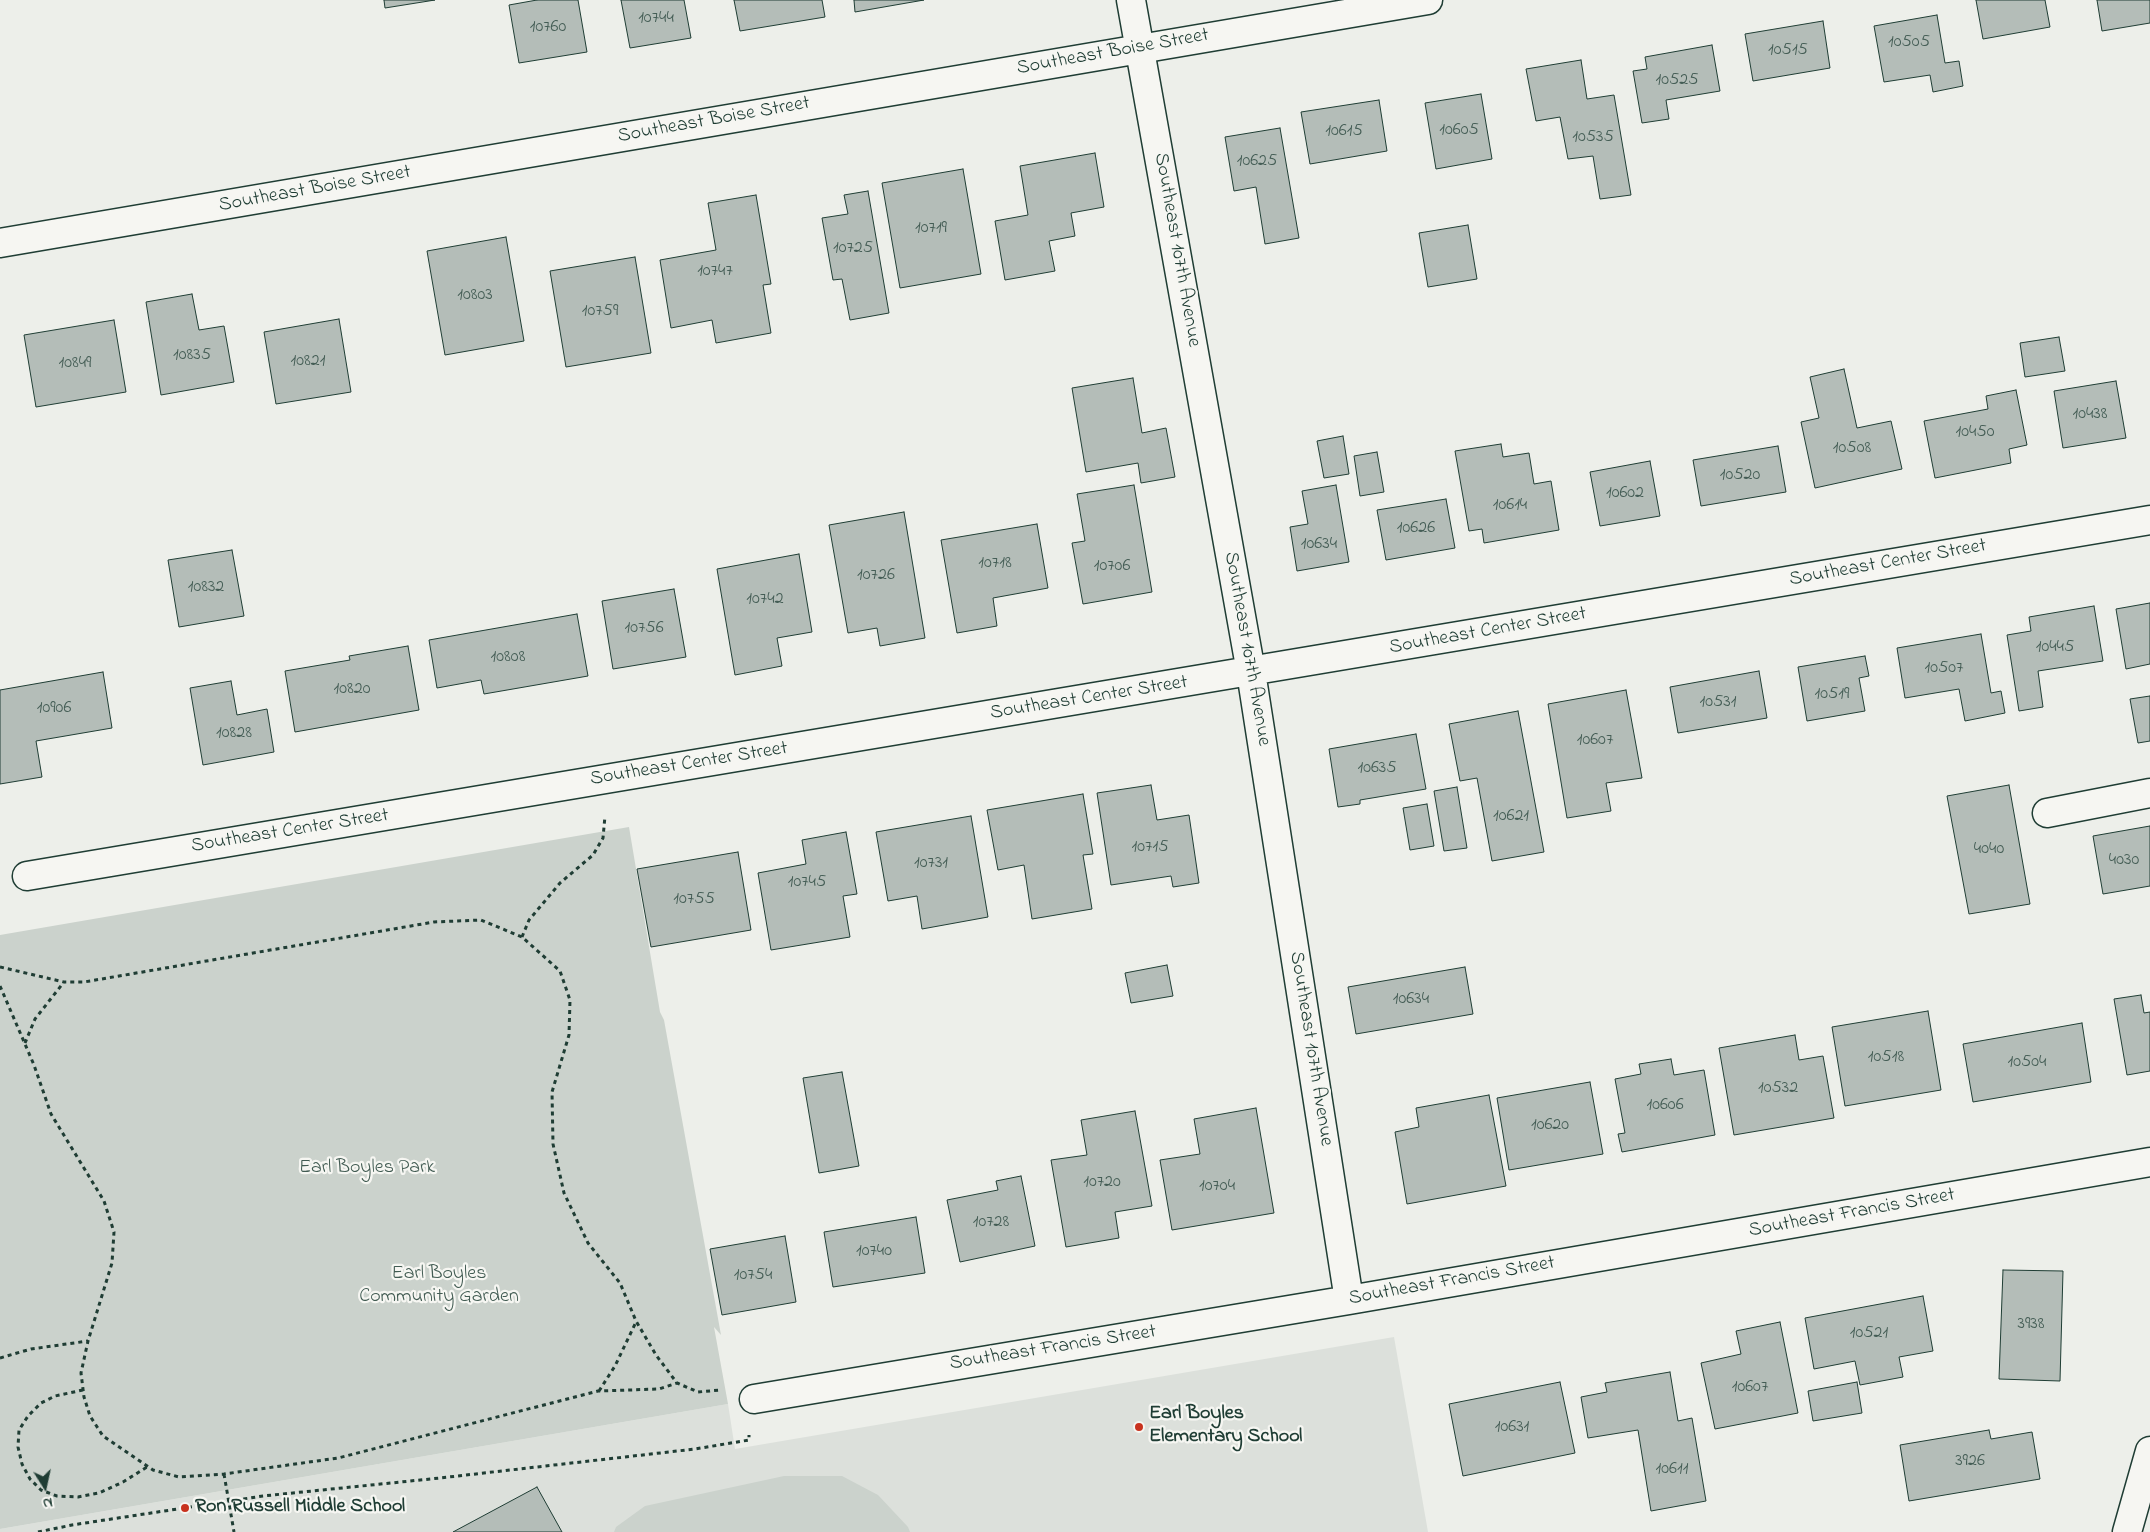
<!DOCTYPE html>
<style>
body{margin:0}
#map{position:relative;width:2150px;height:1532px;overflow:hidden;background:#edefea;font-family:"Indie Flower",sans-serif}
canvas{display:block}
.north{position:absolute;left:20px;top:1462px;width:50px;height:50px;-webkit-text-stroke:4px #f6f6f2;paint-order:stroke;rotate:170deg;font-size:14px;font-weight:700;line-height:20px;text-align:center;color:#1f3d34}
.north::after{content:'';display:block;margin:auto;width:18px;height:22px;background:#1f3d34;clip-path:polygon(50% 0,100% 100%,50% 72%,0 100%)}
</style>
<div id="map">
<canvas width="2150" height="1532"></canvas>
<div class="north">N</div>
</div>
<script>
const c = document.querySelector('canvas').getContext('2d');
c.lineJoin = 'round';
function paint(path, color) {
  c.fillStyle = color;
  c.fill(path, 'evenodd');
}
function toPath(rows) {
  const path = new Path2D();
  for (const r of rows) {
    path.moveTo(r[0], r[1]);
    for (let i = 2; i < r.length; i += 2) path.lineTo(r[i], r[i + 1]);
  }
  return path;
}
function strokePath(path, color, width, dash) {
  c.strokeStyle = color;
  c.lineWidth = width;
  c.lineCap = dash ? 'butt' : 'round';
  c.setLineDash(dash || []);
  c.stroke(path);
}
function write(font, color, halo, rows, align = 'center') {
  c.font = font + ' "Indie Flower",sans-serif';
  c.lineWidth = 4.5;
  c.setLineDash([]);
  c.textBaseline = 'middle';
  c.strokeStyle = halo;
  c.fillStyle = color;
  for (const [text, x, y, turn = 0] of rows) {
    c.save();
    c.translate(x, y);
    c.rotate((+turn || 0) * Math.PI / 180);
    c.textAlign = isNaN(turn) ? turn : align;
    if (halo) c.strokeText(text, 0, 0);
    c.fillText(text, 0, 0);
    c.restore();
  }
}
paint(toPath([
 [1394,1337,1428,1532,0,1532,0,1529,728,1404,735,1449]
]), '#dce0db');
paint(toPath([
 [629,827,660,1012,664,1020,721,1335,714,1327,728,1404,0,1529,0,935],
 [784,1476,842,1476,878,1495,908,1527,910,1532,614,1532,616,1527,645,1506]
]), '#cbd2cc');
const building = toPath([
 [384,0,435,0,385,8,384,0],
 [537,0,578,0,587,52,519,63,509,5,537,0],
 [621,0,684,0,691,38,630,48,621,0],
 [734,0,822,0,825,17,740,31,734,0],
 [854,0,924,0,855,12,854,0],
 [1976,0,2045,0,2050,27,1983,39,1976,0],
 [2097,0,2150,0,2150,23,2102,31,2097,0],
 [1937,15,1945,63,1959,61,1963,86,1933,92,1930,75,1884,82,1874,26,1937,15],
 [1823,21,1830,68,1753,81,1745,34,1823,21],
 [1712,45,1720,91,1666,100,1669,119,1642,123,1633,71,1647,69,1645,57,1712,45],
 [1581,60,1587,99,1614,95,1631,195,1600,199,1593,156,1568,159,1560,117,1536,121,1526,69,1581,60],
 [1481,94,1492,159,1436,169,1425,103,1481,94],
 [1379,100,1387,151,1310,164,1301,112,1379,100],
 [1280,128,1299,238,1265,244,1256,187,1234,191,1225,137,1280,128],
 [1095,153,1104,207,1071,213,1075,236,1049,241,1055,271,1005,280,995,221,1028,215,1020,166,1095,153],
 [963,169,981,274,900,288,882,183,963,169],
 [868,191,889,313,850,320,842,279,833,280,822,218,848,214,844,195,868,191],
 [756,195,771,284,763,285,771,333,716,343,712,320,671,328,660,260,716,250,708,203,756,195],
 [1468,225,1477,279,1428,287,1419,233,1468,225],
 [506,237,524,341,445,355,427,251,506,237],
 [635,257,651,353,566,367,550,271,635,257],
 [192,294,199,330,224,326,234,382,161,395,146,302,192,294],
 [339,319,351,392,276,404,264,332,339,319],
 [114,320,126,392,36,407,24,335,114,320],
 [2059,337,2065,371,2025,377,2020,343,2059,337],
 [1844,369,1857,428,1891,421,1902,469,1815,488,1801,422,1819,418,1810,377,1844,369],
 [1133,378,1142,433,1166,428,1175,477,1141,483,1138,463,1086,472,1072,388,1133,378],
 [2116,381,2126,438,2063,448,2054,391,2116,381],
 [2016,390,2027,445,2009,449,2011,463,1935,478,1924,421,1988,409,1986,396,2016,390],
 [1343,436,1349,474,1324,478,1317,441,1343,436],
 [1501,444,1503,457,1529,453,1534,484,1551,481,1559,530,1484,543,1482,529,1469,531,1455,451,1501,444],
 [1778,446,1786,492,1701,506,1693,460,1778,446],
 [1377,452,1384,492,1360,496,1354,456,1377,452],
 [1650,461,1660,516,1600,526,1590,472,1650,461],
 [1134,485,1152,592,1083,604,1072,543,1085,541,1077,494,1134,485],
 [1336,485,1349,562,1297,571,1290,527,1308,524,1302,491,1336,485],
 [1446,499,1455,548,1386,560,1377,510,1446,499],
 [904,512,925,638,880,646,877,628,848,633,829,525,904,512],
 [1037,524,1048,588,993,598,997,626,957,633,941,540,1037,524],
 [232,550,244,616,179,627,168,560,232,550],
 [799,554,812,632,777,638,782,666,735,675,717,569,799,554],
 [674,589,686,657,613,669,602,601,674,589],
 [2150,603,2150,664,2126,669,2116,609,2150,603],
 [2094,606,2103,661,2038,671,2043,707,2019,711,2007,635,2031,631,2029,617,2094,606],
 [577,614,588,676,484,694,481,680,437,688,429,640,577,614],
 [1981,634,1991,693,2001,691,2005,713,1965,721,1959,689,1905,698,1897,648,1981,634],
 [408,646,419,710,295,732,285,671,350,660,349,656,408,646],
 [1865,656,1869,676,1859,678,1865,711,1807,721,1798,667,1865,656],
 [1759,671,1767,718,1678,733,1670,687,1759,671],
 [103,672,112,728,36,741,42,777,0,784,0,690,103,672],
 [231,681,237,715,267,709,274,752,203,765,190,688,231,681],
 [1626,690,1642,778,1606,783,1611,811,1567,818,1548,704,1626,690],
 [2150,696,2150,741,2138,743,2130,699,2150,696],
 [1518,711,1544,852,1492,861,1477,778,1460,781,1449,724,1518,711],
 [1416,734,1426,789,1360,800,1360,804,1338,807,1329,749,1416,734],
 [1151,785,1157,820,1189,815,1199,883,1173,887,1171,876,1111,885,1097,793,1151,785],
 [2009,785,2030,904,1969,914,1947,796,2009,785],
 [1457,787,1467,848,1444,851,1434,791,1457,787],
 [1083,794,1093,854,1083,855,1092,909,1032,919,1024,865,998,870,987,810,1083,794],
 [1427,804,1434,846,1410,850,1403,808,1427,804],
 [971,816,988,917,922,929,917,896,888,901,876,832,971,816],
 [2150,826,2150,886,2103,894,2093,836,2150,826],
 [846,832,857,894,843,896,850,937,771,950,758,873,806,864,802,840,846,832],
 [738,852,751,930,651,947,637,869,738,852],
 [1167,965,1173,996,1131,1003,1125,973,1167,965],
 [1465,967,1473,1014,1356,1034,1348,987,1465,967],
 [2141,995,2144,1013,2150,1012,2150,1071,2127,1075,2114,999,2141,995],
 [1928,1011,1941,1090,1845,1106,1832,1027,1928,1011],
 [2082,1023,2091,1082,1973,1102,1963,1044,2082,1023],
 [1795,1035,1799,1060,1823,1056,1834,1118,1734,1135,1719,1048,1795,1035],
 [1671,1059,1674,1075,1704,1070,1715,1135,1622,1152,1618,1134,1625,1133,1615,1079,1641,1074,1639,1064,1671,1059],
 [842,1072,859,1166,819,1173,803,1078,842,1072],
 [1590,1082,1603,1154,1509,1170,1497,1098,1590,1082],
 [1489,1095,1506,1186,1407,1204,1395,1132,1419,1127,1416,1108,1489,1095],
 [1256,1108,1274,1213,1172,1230,1160,1160,1200,1154,1194,1119,1256,1108],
 [1135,1111,1152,1206,1115,1212,1119,1238,1066,1247,1051,1160,1087,1155,1081,1120,1135,1111],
 [1021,1176,1035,1246,960,1262,947,1200,998,1190,996,1181,1021,1176],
 [916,1217,925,1273,833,1287,824,1232,916,1217],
 [785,1236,796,1302,722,1315,710,1249,785,1236],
 [2003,1270,2063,1271,2060,1381,1999,1379,2003,1270],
 [1923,1296,1933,1351,1899,1357,1903,1377,1860,1385,1855,1361,1814,1369,1805,1318,1923,1296],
 [1780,1322,1798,1413,1715,1429,1701,1363,1741,1354,1736,1331,1780,1322],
 [1670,1372,1678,1421,1692,1418,1706,1501,1651,1511,1638,1430,1588,1438,1581,1397,1607,1392,1605,1383,1670,1372],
 [1560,1382,1575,1453,1463,1476,1449,1404,1560,1382],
 [1857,1382,1862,1413,1813,1421,1808,1391,1857,1382],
 [1989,1430,1991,1439,2032,1432,2040,1479,1909,1501,1900,1445,1989,1430],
 [537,1487,562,1532,453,1532,537,1487]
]);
paint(building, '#b4bdb8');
strokePath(building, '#1f3d34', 1);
const minor = toPath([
 [1131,0,1251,672,1349,1300],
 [0,243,1428,0],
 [2047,813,2150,793],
 [27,876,2150,520],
 [754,1399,1349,1300,2150,1162],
 [2127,1532,2150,1451]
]);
strokePath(minor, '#1f3d34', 31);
strokePath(toPath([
 [522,937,529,920,560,883,593,855,603,838,605,816],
 [0,967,64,982,84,982,434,922,481,920,522,937,560,971,570,1000,569,1035,552,1092,553,1144,564,1193,588,1243,620,1283,636,1321,656,1355,677,1383,698,1392,720,1390],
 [0,986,34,1065,51,1114,104,1201,114,1232,112,1263,88,1341,81,1373,84,1397,90,1416,103,1436,153,1470,179,1477,224,1474,338,1458,598,1391,659,1389,677,1383],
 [25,1043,35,1019,64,982],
 [0,1358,31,1349,88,1341],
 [83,1390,55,1396,41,1403,28,1416,19,1430,18,1447,22,1464,30,1479,41,1490,57,1496,78,1497,99,1493,123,1482,147,1467],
 [599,1391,615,1366,636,1322],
 [224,1474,234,1532],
 [38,1532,72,1525,263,1496,440,1478,695,1449,749,1440,749,1435]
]), '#1f3d34', 3, [4, 4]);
strokePath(minor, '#f6f6f2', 28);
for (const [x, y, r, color] of [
 [1139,1427,5,"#c8321e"],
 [185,1508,5,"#c8321e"]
]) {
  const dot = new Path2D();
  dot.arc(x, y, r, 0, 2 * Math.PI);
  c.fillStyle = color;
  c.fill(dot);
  strokePath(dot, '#f6f6f2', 2);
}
write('18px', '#445d55', null, [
 ["10744",656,19],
 ["10760",548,28],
 ["10505",1909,43],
 ["10515",1788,51],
 ["10525",1677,81],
 ["10605",1459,131],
 ["10615",1344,132],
 ["10535",1593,138],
 ["10625",1257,162],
 ["10719",931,229],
 ["10725",853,249],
 ["10747",715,272],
 ["10803",475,296],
 ["10759",600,312],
 ["10835",192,356],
 ["10821",308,362],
 ["10849",75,364],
 ["10438",2090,415],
 ["10450",1975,433],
 ["10508",1852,449],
 ["10520",1740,476],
 ["10602",1625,494],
 ["10614",1510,506],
 ["10626",1416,529],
 ["10634",1319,545],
 ["10718",995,564],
 ["10706",1112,567],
 ["10726",876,576],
 ["10832",206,588],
 ["10742",765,600],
 ["10756",644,629],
 ["10445",2055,648],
 ["10808",508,658],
 ["10507",1944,669],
 ["10820",352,690],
 ["10519",1832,695],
 ["10531",1718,703],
 ["10906",54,709],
 ["10828",234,734],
 ["10607",1595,741],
 ["10635",1377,769],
 ["10621",1511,817],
 ["10715",1150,848],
 ["4040",1989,850],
 ["4030",2124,861],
 ["10731",931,864],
 ["10745",807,883],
 ["10755",694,900],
 ["10634",1411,1000],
 ["10518",1886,1058],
 ["10504",2027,1063],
 ["10532",1778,1089],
 ["10606",1665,1106],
 ["10620",1550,1126],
 ["10720",1102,1183],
 ["10704",1217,1187],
 ["10728",991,1223],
 ["10740",874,1252],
 ["10754",753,1276],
 ["3938",2031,1325],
 ["10521",1869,1334],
 ["10607",1750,1388],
 ["10631",1512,1428],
 ["3926",1970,1462],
 ["10611",1672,1470]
]);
write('20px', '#1f3d34', '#f6f6f2', [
 ["Southeast Boise Street",1113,53,-10],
 ["Southeast Boise Street",714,121,-10],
 ["Southeast Boise Street",315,190,-10],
 ["Southeast 107th Avenue",1176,250,80],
 ["Southeast Center Street",1888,564,-10],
 ["Southeast Center Street",1488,632,-10],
 ["Southeast 107th Avenue",1246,649,80],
 ["Southeast Center Street",1089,699,-9],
 ["Southeast Center Street",689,765,-9],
 ["Southeast Center Street",290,832,-9],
 ["Southeast 107th Avenue",1310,1049,81],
 ["Southeast Francis Street",1852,1214,-10],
 ["Southeast Francis Street",1452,1282,-10],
 ["Southeast Francis Street",1053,1349,-9]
]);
write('20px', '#415b52', '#f6f6f2', [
 ["Earl Boyles Park",367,1169],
 ["Earl Boyles",439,1275],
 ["Community Garden",439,1298]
]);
write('bold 20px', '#1f3d34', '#f6f6f2', [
 ["Earl Boyles",1149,1415],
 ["Elementary School",1149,1438],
 ["Ron Russell Middle School",195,1508]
], 'left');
</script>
